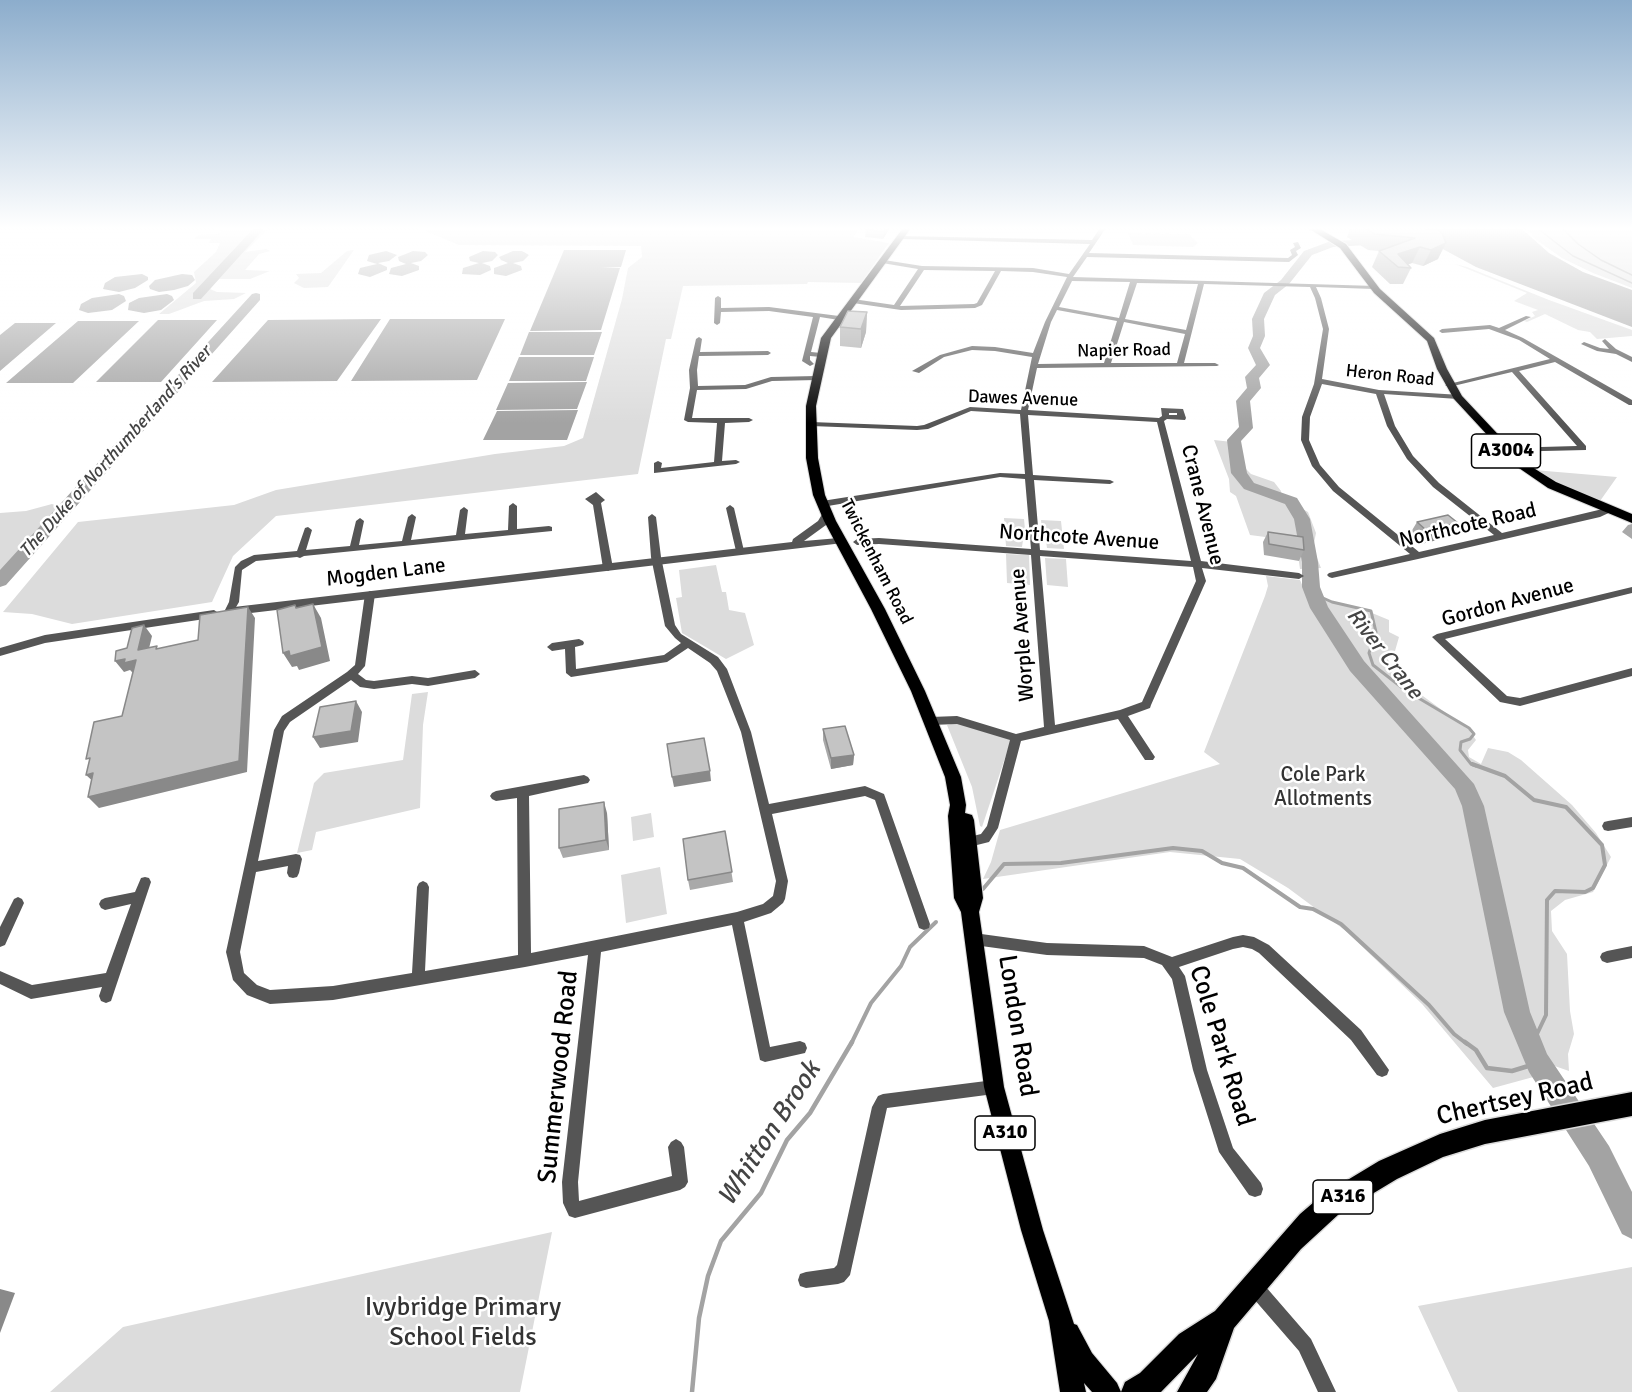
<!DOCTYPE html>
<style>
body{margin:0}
canvas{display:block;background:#fff}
</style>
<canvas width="1632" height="1392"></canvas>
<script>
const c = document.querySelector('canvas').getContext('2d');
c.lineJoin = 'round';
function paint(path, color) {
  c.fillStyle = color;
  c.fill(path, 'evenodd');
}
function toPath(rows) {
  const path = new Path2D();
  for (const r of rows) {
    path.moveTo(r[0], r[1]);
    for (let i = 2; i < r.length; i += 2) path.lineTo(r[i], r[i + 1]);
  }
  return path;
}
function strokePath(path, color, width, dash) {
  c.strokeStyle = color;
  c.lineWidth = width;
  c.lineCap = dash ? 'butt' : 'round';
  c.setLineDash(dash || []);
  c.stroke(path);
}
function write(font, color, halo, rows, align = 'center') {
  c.font = font + ' Signika,sans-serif';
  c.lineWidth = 5;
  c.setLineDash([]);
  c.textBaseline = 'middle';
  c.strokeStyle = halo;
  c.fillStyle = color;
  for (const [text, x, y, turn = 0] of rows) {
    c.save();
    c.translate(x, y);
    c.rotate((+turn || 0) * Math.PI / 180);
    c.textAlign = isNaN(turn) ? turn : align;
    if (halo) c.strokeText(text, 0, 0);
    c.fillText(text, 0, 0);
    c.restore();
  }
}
paint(toPath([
 [213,228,269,228,245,252,266,249,270,251,259,254,245,270,270,271,250,279,219,279,210,289,217,292,246,293,234,299,204,301,169,314,159,314,196,283,194,272,216,252,220,243,209,243,211,239,194,239,198,235,217,234,222,231],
 [418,228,859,228,853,237,889,243,861,283,808,282,807,284,683,286,671,339,666,339,638,474,276,516,233,556,212,602,72,624,32,614,3,612,78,522,234,505,276,490,495,454,564,446,583,438,622,299,628,268,642,257,641,246,459,245],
 [1527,228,1632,228,1632,288,1593,273,1562,258,1535,239],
 [1128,233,1189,234,1198,243,1193,247,1133,245],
 [354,250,328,287,304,288,294,283,299,278,296,274,321,273,347,251],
 [1455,264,1467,267,1549,300,1632,330,1632,336,1597,339,1590,332,1578,330,1545,314,1527,322,1524,321,1535,316,1532,312,1538,310,1514,301,1527,293],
 [1214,440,1232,442,1246,469,1251,474,1274,482,1281,491,1282,498,1308,512,1316,533,1313,548,1321,568,1300,569,1296,541,1250,535,1236,496,1230,492,1229,479],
 [1534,470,1617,477,1600,501,1553,481],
 [52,504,62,508,0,577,0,513,26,511],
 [1004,518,1024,519,1026,540,1023,540,1022,547,1006,546],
 [1041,520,1061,521,1064,549,1047,548,1046,541,1043,541],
 [1006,554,1029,555,1030,585,1007,583],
 [1045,558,1066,559,1068,587,1047,585],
 [716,565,722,592,726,592,729,610,745,613,754,645,726,659,682,633,676,598,688,596,682,597,679,570],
 [1266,576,1300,580,1312,608,1337,648,1360,678,1402,720,1454,780,1467,805,1509,1008,1505,923,1485,827,1474,798,1475,788,1363,666,1320,599,1360,608,1389,620,1389,632,1399,637,1395,651,1384,655,1408,685,1469,730,1476,740,1468,750,1469,757,1481,764,1488,748,1508,752,1521,760,1572,805,1596,833,1611,857,1593,892,1565,900,1551,911,1552,931,1567,954,1570,1011,1574,1034,1568,1054,1569,1071,1529,1057,1537,1076,1493,1088,1422,1004,1346,931,1288,888,1240,859,1170,852,983,879,991,862,1000,830,1220,764,1204,752,1265,596,1268,586],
 [428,692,423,725,420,808,316,832,312,850,297,853,314,783,324,773,403,760,412,694],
 [959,722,1011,740,982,827,980,826,972,787,947,725],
 [651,813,654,837,633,841,631,817],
 [660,867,667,914,626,923,621,875],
 [552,1232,520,1392,50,1392,123,1327],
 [1632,1267,1632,1392,1458,1392,1418,1306]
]), '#dcdcdc');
paint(toPath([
 [1404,228,1521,228,1549,253,1583,272,1632,290,1632,327,1476,267],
 [564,250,626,250,621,267,601,268,620,268,601,330,530,331],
 [386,251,397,255,389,261,378,263,387,267,387,270,370,277,358,274,360,268,377,264,367,261,369,255],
 [413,251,425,252,428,255,421,261,411,263,419,266,419,270,402,276,389,274,391,268,406,264,399,261,398,257],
 [483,251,495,252,498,255,492,261,482,263,490,266,491,270,480,275,462,274,463,268,479,263,470,261,469,257],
 [513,251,522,251,529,255,523,261,513,263,521,266,522,270,506,276,494,274,494,268,508,263,501,260,499,257],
 [142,274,148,277,148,280,135,288,119,292,103,289,105,283,115,277],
 [182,274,192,275,195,280,188,286,174,290,159,292,150,289,149,286,155,280],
 [119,294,124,296,126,301,112,310,88,313,79,310,81,304,92,298],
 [167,294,172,296,174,300,161,310,144,313,128,310,129,303,139,298],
 [381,319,337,381,212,382,268,320],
 [390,319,505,319,477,380,351,381],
 [158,320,217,320,161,382,96,382],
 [78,321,139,321,73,383,6,383],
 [15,323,56,323,0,371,0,335],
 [529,332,602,332,594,355,520,355],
 [519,357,594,357,586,381,509,381],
 [587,382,577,409,496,410,508,383],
 [578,410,567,440,483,440,497,411]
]), '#a3a3a3');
strokePath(toPath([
 [1537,228,1573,256,1632,283],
 [1562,228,1578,244,1601,260,1632,275]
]), '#a3a3a3', 1.5);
strokePath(toPath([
 [1314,594,1332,602,1371,611,1376,632,1369,653,1373,665,1405,690,1469,728,1474,734,1470,739,1461,742,1460,750,1471,764,1476,766]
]), '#a3a3a3', 3);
strokePath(toPath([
 [1472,764,1505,776,1534,800,1566,807,1602,845,1605,865,1593,888,1585,892,1555,891,1547,900,1546,1015,1537,1034,1528,1039],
 [983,889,1004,864,1061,863,1173,848,1202,851,1222,863,1243,868,1300,907,1313,909,1341,924,1429,1005,1454,1034,1467,1044],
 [851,1044,871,1003,901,966,910,947,936,922]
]), '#a3a3a3', 4);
strokePath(toPath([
 [1465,1042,1476,1050,1487,1068,1512,1071,1538,1063],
 [692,1392,699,1318,708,1276,721,1241,761,1193,787,1140,810,1113,852,1042]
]), '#a3a3a3', 4.5);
paint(toPath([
 [254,228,265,228,201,299,193,299,193,293,254,228],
 [1381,239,1385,240,1385,244,1333,247,1312,255,1289,284,1275,295,1264,319,1265,336,1260,348,1270,365,1259,378,1261,388,1250,401,1253,428,1241,441,1247,473,1254,483,1297,498,1310,519,1318,562,1320,587,1328,607,1364,661,1474,784,1484,806,1530,1012,1547,1054,1609,1146,1632,1192,1632,1239,1622,1234,1589,1166,1529,1072,1504,1012,1462,806,1455,789,1350,671,1310,608,1302,587,1302,562,1294,519,1285,504,1244,489,1231,473,1227,440,1239,427,1236,401,1247,388,1245,377,1256,365,1248,348,1253,336,1252,319,1264,293,1281,280,1304,251,1331,241,1381,239],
 [256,293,260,294,260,300,6,585,0,587,0,570,252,294,256,293]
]), '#a3a3a3');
const primary = toPath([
 [903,228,911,228,831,338,816,406,818,458,825,495,836,521,885,609,925,691,961,777,966,805,965,813,972,815,974,820,983,898,979,912,1004,1087,1043,1230,1074,1324,1077,1325,1092,1353,1117,1383,1121,1392,1092,1392,1084,1383,1086,1392,1060,1392,1049,1321,1021,1230,984,1087,961,912,954,898,948,816,950,805,945,777,911,691,871,609,824,521,813,495,806,458,806,406,821,338,903,228],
 [1308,228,1318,228,1346,244,1380,289,1434,338,1447,369,1462,396,1524,462,1556,482,1632,514,1632,523,1548,488,1516,466,1454,399,1437,369,1427,341,1374,293,1340,248,1308,228]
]);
const trunk = toPath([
 [1632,1092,1632,1116,1485,1144,1443,1157,1397,1179,1339,1214,1301,1249,1234,1328,1216,1379,1207,1392,1177,1392,1198,1354,1161,1392,1121,1392,1125,1382,1140,1373,1179,1334,1215,1311,1300,1214,1321,1196,1379,1161,1440,1134,1485,1120,1632,1092]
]);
strokePath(primary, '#dbdbdb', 2);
strokePath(trunk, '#dbdbdb', 3);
paint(toPath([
 [1100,228,1106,228,1089,253,1288,258,1292,255,1290,250,1295,247,1293,243,1298,242,1301,248,1296,251,1298,255,1289,262,1087,257,1073,277,1376,286,1376,288,1374,289,1316,287,1321,298,1329,329,1322,379,1379,390,1461,395,1461,399,1458,399,1384,394,1395,426,1413,456,1439,483,1502,533,1611,507,1615,510,1600,517,1418,559,1332,578,1329,577,1327,575,1329,573,1410,554,1333,491,1312,466,1301,440,1302,417,1314,384,1323,329,1315,298,1310,287,1204,284,1184,363,1215,363,1219,365,1217,366,1037,368,1028,410,1159,418,1162,416,1161,408,1183,409,1186,418,1185,420,1167,419,1164,421,1201,561,1299,573,1304,576,1299,579,1202,568,1206,581,1151,705,1150,708,1128,716,1153,754,1155,757,1153,760,1145,760,1118,719,1021,741,998,828,989,842,969,847,965,846,963,842,965,838,981,834,987,826,1010,740,957,724,931,725,927,724,926,721,927,718,931,717,957,716,1016,734,1044,727,1031,555,879,544,857,545,853,542,857,539,879,538,1031,549,1025,479,1000,477,822,507,818,504,822,501,1000,473,1025,474,1020,414,971,411,928,429,917,430,811,426,807,424,811,422,917,426,924,425,970,407,1021,410,1032,357,995,351,972,350,944,357,919,373,912,371,940,355,972,346,995,347,1033,353,1045,322,1067,277,1033,272,1001,271,982,305,975,308,901,310,853,303,850,301,853,299,894,305,918,269,882,263,881,262,884,260,922,266,1033,268,1069,274,1090,244,902,239,899,237,900,236,1092,240,1100,228],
 [924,270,995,271,977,303,974,304,900,306,924,270],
 [1072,281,1130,282,1119,318,1059,307,1072,281],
 [1137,283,1198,284,1186,330,1125,319,1137,283],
 [1057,310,1117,321,1104,363,1038,364,1051,322,1057,310],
 [1124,322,1185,334,1177,363,1111,363,1124,322],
 [1322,384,1376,394,1387,426,1407,459,1433,487,1494,535,1419,552,1339,487,1320,465,1309,440,1310,417,1322,384],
 [1169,413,1177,413,1177,415,1169,415,1169,413],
 [1028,415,1157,422,1191,561,1040,550,1034,480,1110,484,1114,482,1110,480,1033,475,1028,415],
 [1040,556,1193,567,1196,581,1142,702,1120,710,1055,725,1040,556],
 [718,296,721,298,721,308,769,307,839,316,842,318,839,320,820,317,811,352,821,353,824,355,821,357,810,356,810,360,814,364,810,366,802,361,813,317,769,311,721,312,720,323,717,325,714,323,715,298,718,296],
 [1526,316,1531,317,1505,330,1523,338,1632,400,1632,405,1629,405,1555,362,1519,371,1586,446,1586,450,1502,452,1502,448,1505,448,1577,446,1512,372,1449,387,1445,385,1550,359,1519,340,1489,329,1442,333,1439,331,1442,329,1490,325,1499,328,1526,316],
 [699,337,702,339,700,352,768,351,771,353,768,355,699,356,697,370,698,386,745,385,771,377,816,376,820,378,816,380,772,381,746,389,697,390,692,418,749,418,753,420,749,422,725,423,722,461,736,460,740,462,736,464,654,473,654,463,658,461,662,463,661,468,714,462,717,423,688,422,684,420,690,388,689,370,696,339,699,337],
 [1605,339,1616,349,1632,357,1632,362,1616,354,1597,351,1581,344,1584,342,1600,348,1609,349,1602,341,1605,339],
 [596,492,605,500,601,503,613,568,608,571,603,568,593,505,585,499,596,492],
 [513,503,517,506,517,529,549,526,552,527,552,531,304,556,300,558,297,557,256,561,242,570,239,602,232,614,229,615,224,612,229,602,235,567,241,561,254,555,297,551,305,528,308,527,312,530,306,550,350,546,356,521,360,518,364,521,359,545,402,541,408,517,412,514,416,517,411,540,456,535,460,510,464,507,468,510,465,534,508,530,509,506,513,503],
 [730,505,734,508,744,551,740,554,736,551,726,508,730,505],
 [652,514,656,517,661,557,675,625,681,634,718,657,727,669,751,732,769,804,865,786,884,794,930,924,929,928,924,930,919,928,875,800,865,796,772,814,788,881,785,899,783,903,771,913,744,922,770,1047,800,1041,805,1043,807,1048,805,1053,765,1062,760,1060,732,925,601,952,578,1182,579,1201,672,1176,668,1147,671,1142,676,1139,681,1142,684,1147,688,1182,685,1187,680,1190,575,1218,569,1216,563,1203,562,1182,588,955,525,967,333,1000,270,1004,247,995,233,980,226,952,274,730,282,716,347,672,355,665,365,594,370,591,375,594,365,666,358,674,366,680,374,681,412,676,428,678,475,670,480,674,475,678,428,686,412,684,374,689,360,687,351,680,290,722,284,731,258,861,296,854,300,855,302,859,299,873,297,877,293,878,289,877,287,873,288,866,256,872,240,952,244,973,257,985,270,990,333,986,412,973,417,887,419,883,423,881,427,883,429,887,425,971,518,955,517,798,496,801,492,799,490,796,492,793,496,791,584,775,588,777,590,780,588,783,529,796,531,953,737,912,763,904,773,896,776,881,741,732,717,671,710,663,688,648,667,662,571,677,566,673,565,649,552,651,547,647,552,643,579,639,583,641,584,643,583,645,575,647,576,669,664,655,681,643,675,638,665,626,651,557,648,517,652,514],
 [1632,587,1632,593,1445,639,1507,696,1520,698,1632,668,1632,676,1520,706,1500,702,1432,637,1437,634,1632,587],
 [1632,817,1632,827,1608,831,1604,830,1602,826,1604,822,1608,821,1632,817],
 [145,877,149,878,151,882,111,1001,106,1003,101,1001,99,996,102,987,31,999,0,984,0,971,32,985,106,973,131,904,105,910,101,908,99,904,101,900,105,898,135,892,141,878,145,877],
 [18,897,22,899,24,903,5,945,0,947,0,927,14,899,18,897],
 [974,933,1047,943,1144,946,1172,957,1233,937,1243,935,1254,937,1269,945,1361,1030,1389,1070,1387,1075,1382,1077,1377,1075,1351,1040,1259,953,1252,949,1243,947,1233,949,1179,967,1185,976,1207,1070,1233,1148,1261,1183,1263,1189,1261,1195,1255,1197,1249,1195,1219,1152,1193,1070,1172,979,1162,965,1144,958,1047,955,974,945,969,943,967,939,969,935,974,933],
 [1632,946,1632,958,1607,963,1602,961,1600,957,1602,953,1607,951,1632,946],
 [994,1080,999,1082,1001,1087,999,1092,994,1094,887,1108,850,1275,844,1282,838,1284,806,1288,800,1286,798,1280,800,1274,806,1272,834,1268,837,1265,872,1107,878,1096,883,1094,994,1080],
 [1253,1277,1259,1279,1311,1339,1336,1392,1318,1392,1299,1351,1247,1291,1245,1285,1247,1279,1253,1277]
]), '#555');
paint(toPath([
 [827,510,832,513,826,525,804,541,839,538,844,541,843,543,234,615,229,611,234,607,792,542,793,539,818,521,824,511,827,510],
 [214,610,220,614,218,617,45,643,0,656,0,648,45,635,214,610]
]), '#555');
paint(primary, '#000');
paint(trunk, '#000');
paint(toPath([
 [866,228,890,228,883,239,865,237],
 [1351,228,1419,228,1438,259,1423,266,1412,263,1408,264,1411,268,1403,284,1390,284,1372,267,1379,251,1368,250,1347,237],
 [867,312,866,332,861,348,840,346,840,327],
 [1417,522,1449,537,1417,545,1408,537],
 [1632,524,1632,539,1622,532,1628,525],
 [1268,532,1304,550,1299,561,1264,555,1263,542],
 [823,729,854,755,853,765,831,769,823,740],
 [607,813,609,850,563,858,559,848],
 [725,831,733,882,690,890,688,880]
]), '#a9a9a9');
paint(toPath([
 [886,228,890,228,883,239,884,232],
 [1446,243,1438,259,1423,266,1431,250],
 [1420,247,1412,263,1398,268,1398,254],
 [867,312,866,332,861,348,861,329],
 [1458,523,1449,537,1417,545,1426,530],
 [313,604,321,618,330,661,299,670,297,666,292,667,283,653],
 [248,607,255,618,247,772,99,808,88,797],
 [144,625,152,636,146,661,138,650],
 [125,659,136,660,133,673,130,670,124,672,115,661],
 [356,701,362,712,358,742,320,748,313,737],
 [854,755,853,765,831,769,831,758],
 [710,771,711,781,674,787,672,777],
 [93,773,97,785,86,775],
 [604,802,607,813,609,850,606,840],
 [0,1289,15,1293,0,1333]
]), '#898989');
const building = toPath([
 [866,228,886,228,884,232,865,229,866,228],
 [1365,228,1419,228,1438,230,1442,233,1446,243,1431,250,1420,247,1398,254,1411,268,1398,267,1379,251,1415,238,1375,234,1365,228],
 [848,311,867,312,861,329,840,327,848,311],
 [1448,515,1458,523,1426,530,1417,522,1448,515],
 [1268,532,1303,537,1304,550,1269,544,1268,532],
 [313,604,322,647,290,656,289,651,283,653,277,610,295,605,296,608,313,604],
 [248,607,239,761,88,797,93,773,86,775,90,758,86,759,94,722,122,716,136,660,124,663,125,659,115,661,116,651,127,648,132,628,144,625,138,650,157,646,156,649,198,640,200,615,248,607],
 [356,701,351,731,313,737,320,707,356,701],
 [845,726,854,755,831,758,823,729,845,726],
 [704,738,710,771,672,777,667,744,704,738],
 [604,802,606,840,559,848,559,809,604,802],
 [725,831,732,872,688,880,683,839,725,831]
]);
paint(building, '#c4c4c4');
strokePath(building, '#898989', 1.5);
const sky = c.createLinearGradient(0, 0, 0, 423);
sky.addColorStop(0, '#8cadcc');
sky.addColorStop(0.54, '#fff');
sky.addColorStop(1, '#ffffff00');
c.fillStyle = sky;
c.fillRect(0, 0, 1632, 423);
write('18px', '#000', '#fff', [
 ["Napier Road",1124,351,-1],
 ["Heron Road",1390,376,6],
 ["Dawes Avenue",1023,399,2],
 ["Twickenham Road",876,562,63]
]);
write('italic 18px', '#444', '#fff', [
 ["The Duke of Northumberland's River",116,452,-48]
]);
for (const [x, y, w] of [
 [1506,451,69],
 [1005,1133,60],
 [1343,1197,60]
]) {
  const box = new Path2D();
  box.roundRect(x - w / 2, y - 17, w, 34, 4.5);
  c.fillStyle = '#fff';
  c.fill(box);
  strokePath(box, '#000', 1.5);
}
write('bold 20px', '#000', null, [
 ["A3004",1506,451],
 ["A310",1005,1133],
 ["A316",1343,1197]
]);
write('21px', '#000', '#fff', [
 ["Crane Avenue",1202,505,76],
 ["Northcote Road",1468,526,-13],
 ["Northcote Avenue",1079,538,4],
 ["Mogden Lane",386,573,-7],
 ["Gordon Avenue",1508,603,-15],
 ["Worple Avenue",1023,635,-94]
]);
write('21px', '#333', '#fff', [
 ["Cole Park",1323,775],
 ["Allotments",1323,799]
]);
write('italic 22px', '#444', '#fff', [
 ["River Crane",1384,654,52]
]);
write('26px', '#000', '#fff', [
 ["London Road",1017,1026,81],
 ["Cole Park Road",1221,1046,73],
 ["Summerwood Road",559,1077,-84],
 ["Chertsey Road",1515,1100,-13]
]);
write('26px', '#333', '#fff', [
 ["Ivybridge Primary",463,1308],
 ["School Fields",463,1338]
]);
write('italic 27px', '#444', '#fff', [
 ["Whitton Brook",770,1134,-57]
]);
</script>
